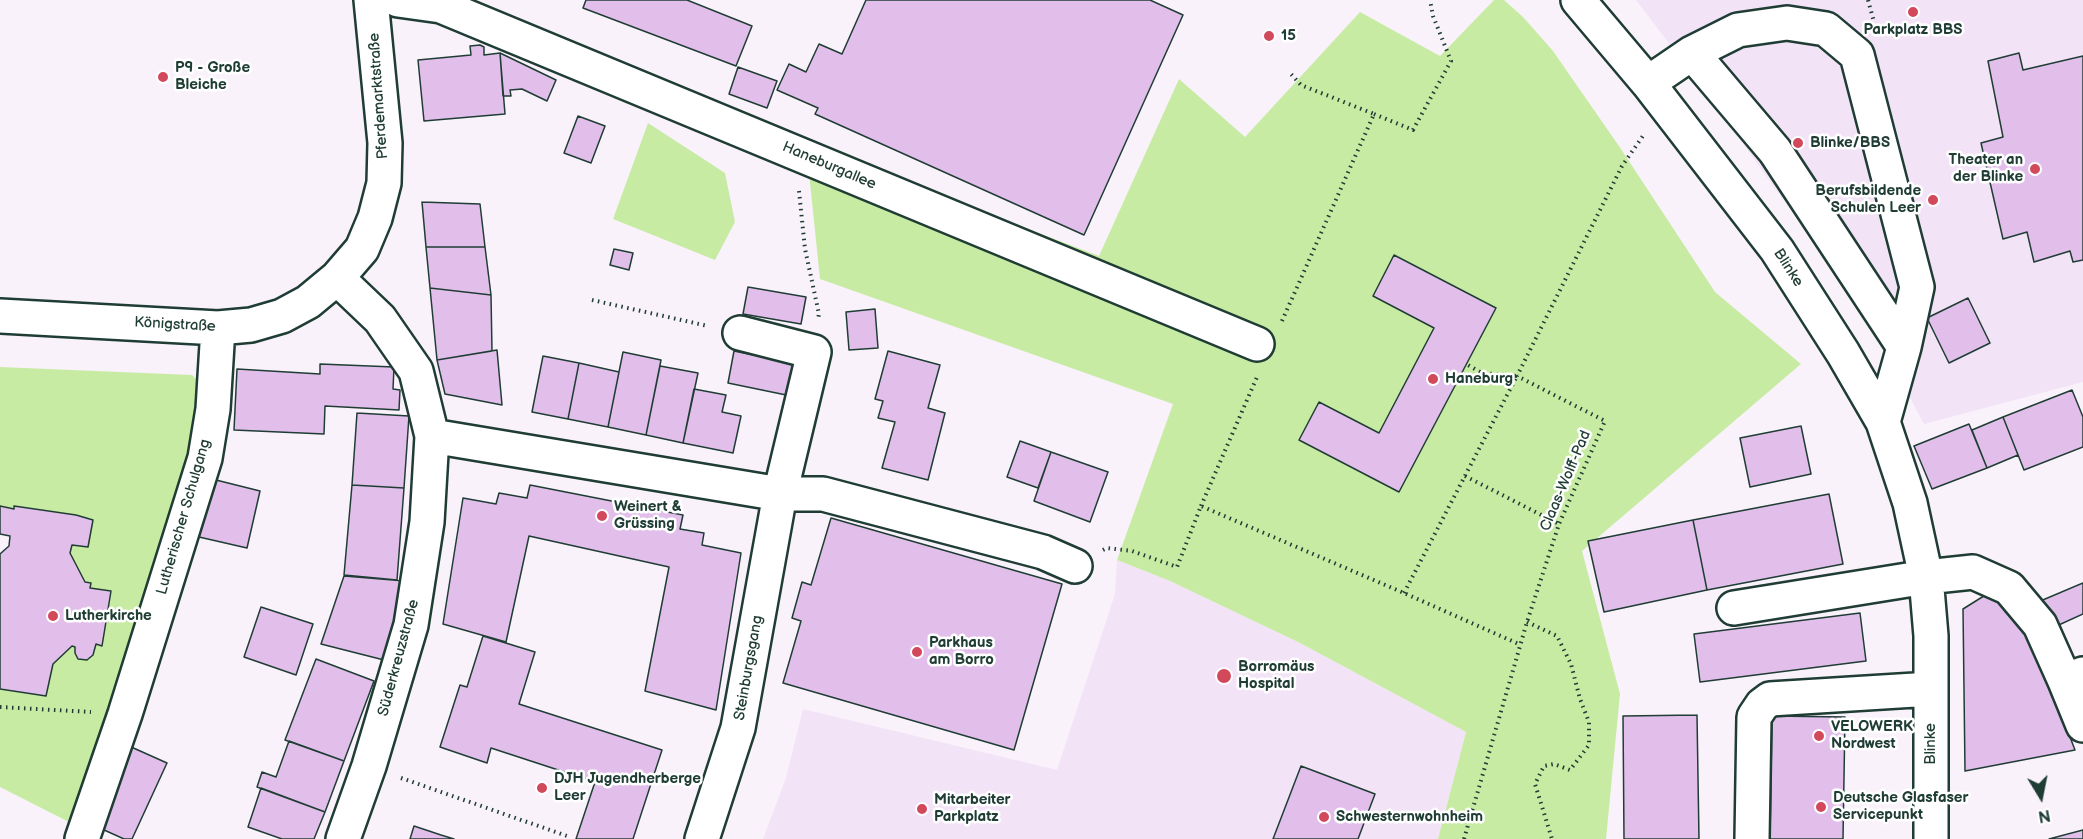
<!DOCTYPE html>
<meta charset="utf-8">
<style>
body{margin:0}
#map{position:relative;width:2083px;height:839px;overflow:hidden;background:#f9f2fb;font-family:"Balsamiq Sans",sans-serif}
canvas{display:block}
.north{position:absolute;left:2011px;top:767px;width:60px;height:60px;-webkit-text-stroke:4px #fff;paint-order:stroke;rotate:170deg;font-size:16px;font-weight:700;line-height:24px;text-align:center;color:#1f3d34}
.north::after{content:'';display:block;margin:auto;width:21px;height:27px;background:#1f3d34;clip-path:polygon(50% 0,100% 100%,50% 72%,0 100%)}
</style>
<div id="map">
<canvas width="2083" height="839"></canvas>
<div class="north">N</div>
</div>
<script>
const c = document.querySelector('canvas').getContext('2d');
c.lineJoin = 'round';
function paint(path, color) {
  c.fillStyle = color;
  c.fill(path, 'evenodd');
}
function toPath(rows) {
  const path = new Path2D();
  for (const r of rows) {
    path.moveTo(r[0], r[1]);
    for (let i = 2; i < r.length; i += 2) path.lineTo(r[i], r[i + 1]);
  }
  return path;
}
function strokePath(path, color, width, dash) {
  c.strokeStyle = color;
  c.lineWidth = width;
  c.lineCap = dash ? 'butt' : 'round';
  c.setLineDash(dash || []);
  c.stroke(path);
}
function write(font, color, halo, rows, align = 'center') {
  c.font = font + ' "Balsamiq Sans",sans-serif';
  c.lineWidth = 5;
  c.setLineDash([]);
  c.textBaseline = 'middle';
  c.strokeStyle = halo;
  c.fillStyle = color;
  for (const [text, x, y, turn = 0] of rows) {
    c.save();
    c.translate(x, y);
    c.rotate((+turn || 0) * Math.PI / 180);
    c.textAlign = isNaN(turn) ? turn : align;
    if (halo) c.strokeText(text, 0, 0);
    c.fillText(text, 0, 0);
    c.restore();
  }
}
paint(toPath([
 [1636,0,2083,0,2083,382,1924,424,1868,317,1700,84],
 [1117,560,1170,581,1300,643,1466,732,1438,839,763,839,786,778,803,709,1057,770,1115,594]
]), '#f2e3f6');
paint(toPath([
 [1494,0,1504,0,1523,17,1553,51,1621,149,1715,292,1801,364,1582,551,1620,694,1606,839,1438,839,1466,732,1300,643,1170,581,1117,560,1173,404,820,279,806,144,1099,256,1179,79,1245,137,1360,12,1440,56],
 [648,123,725,173,735,222,715,260,613,219],
 [0,367,192,375,203,386,194,454,114,726,71,823,0,787,0,689,46,696,53,664,72,646,75,647,78,659,86,660,93,655,96,644,102,645,111,592,90,588,85,582,70,553,72,545,88,547,92,520,75,515,15,506,14,509,0,506]
]), '#c8eba4');
const building = toPath([
 [586,0,687,0,752,26,736,66,583,8,586,0],
 [866,0,1150,0,1183,15,1084,235,815,114,818,108,777,90,789,64,806,72,819,44,842,54,866,0],
 [480,45,484,47,484,55,500,53,505,114,424,121,418,60,471,55,470,46,480,45],
 [500,53,556,80,547,101,522,89,510,90,511,96,503,96,500,53],
 [2019,53,2023,70,2083,56,2083,260,2073,262,2070,251,2034,262,2027,232,2003,239,1981,143,2003,137,1988,61,2019,53],
 [738,67,777,81,767,108,729,94,738,67],
 [578,116,605,126,591,163,564,153,578,116],
 [422,202,480,204,485,247,426,247,422,202],
 [426,247,485,247,491,295,430,288,426,247],
 [614,249,633,253,629,270,610,265,614,249],
 [1394,255,1496,308,1399,492,1299,440,1319,402,1379,433,1434,328,1373,296,1394,255],
 [748,287,806,297,801,324,743,314,748,287],
 [430,288,491,295,492,351,437,360,430,288],
 [1968,298,1990,343,1949,363,1927,318,1968,298],
 [875,309,878,348,849,350,846,312,875,309],
 [497,350,502,405,445,394,437,360,497,350],
 [734,351,798,364,791,396,728,383,734,351],
 [888,351,940,365,928,408,945,413,928,480,882,468,895,422,878,418,883,401,875,399,888,351],
 [623,352,661,360,646,435,608,427,623,352],
 [543,356,579,363,568,419,532,412,543,356],
 [579,363,619,372,608,427,568,419,579,363],
 [320,364,394,367,393,389,400,390,399,410,325,406,324,434,234,430,237,369,320,374,320,364],
 [660,366,698,373,683,443,646,435,660,366],
 [694,389,726,395,722,412,741,416,733,453,683,443,694,389],
 [2072,390,2083,417,2083,447,2024,470,2003,417,2072,390],
 [357,413,409,416,404,488,352,485,357,413],
 [2003,417,2018,455,1987,468,1972,430,2003,417],
 [1969,424,1987,468,1932,489,1914,446,1969,424],
 [1801,426,1811,474,1750,487,1740,438,1801,426],
 [1020,441,1051,452,1038,488,1007,477,1020,441],
 [1051,452,1108,472,1090,522,1034,501,1051,452],
 [212,479,260,491,247,548,199,537,212,479],
 [352,485,404,488,397,580,344,575,352,485],
 [530,485,683,515,680,529,704,533,702,545,741,553,716,710,645,691,669,567,529,536,506,642,443,624,463,498,496,504,499,493,527,498,530,485],
 [1829,494,1843,564,1707,590,1693,520,1829,494],
 [0,506,14,509,14,506,76,515,93,520,88,547,72,545,70,553,85,582,91,583,90,588,111,591,102,646,96,644,93,655,87,660,78,659,75,653,75,647,72,646,53,664,46,696,0,689,0,554,9,546,10,536,0,534,0,506],
 [831,518,1062,584,1014,750,783,683,801,621,792,618,802,582,811,585,831,518],
 [1693,520,1707,590,1604,612,1588,541,1693,520],
 [344,576,405,581,384,660,321,644,344,576],
 [2083,583,2083,614,2050,629,2038,602,2083,583],
 [1987,594,2017,613,2038,654,2075,750,1965,771,1963,609,1987,594],
 [261,607,313,624,296,675,244,657,261,607],
 [1860,613,1866,661,1700,682,1694,634,1860,613],
 [483,636,535,652,519,704,662,750,633,839,576,839,595,782,491,748,487,763,440,747,460,685,467,687,483,636],
 [316,659,374,681,344,761,285,740,316,659],
 [1697,715,1699,839,1624,839,1623,716,1697,715],
 [1772,716,1845,717,1843,839,1770,839,1772,716],
 [289,741,344,761,325,812,257,787,262,772,276,777,289,741],
 [129,746,167,763,132,839,124,839,93,825,129,746],
 [1301,766,1375,794,1358,839,1273,839,1301,766],
 [261,788,325,812,314,839,282,839,248,827,261,788],
 [414,826,441,835,454,839,410,839,414,826],
 [2083,830,2083,839,2049,839,2083,830]
]);
paint(building, '#e2bfeb');
strokePath(building, '#1f3d34', 1.5);
const minor = toPath([
 [398,0,441,6,1257,344],
 [1578,0,1648,83,1777,250,1843,353,1883,422,1910,503,1926,577,1931,636,1931,839],
 [1692,53,1775,151,1904,347],
 [1648,83,1692,53,1738,30,1787,23,1826,29,1857,55,1917,287,1904,347,1883,422],
 [337,278,380,319,416,371,432,436,427,522,411,625,369,766,343,839],
 [0,316,218,328,251,325,282,316,308,302,337,278,362,249,375,218,384,183,385,143,371,0],
 [432,436,780,494,823,494,1043,552,1075,566],
 [1734,608,1926,577,1973,572,2009,588,2040,625,2065,681,2083,674],
 [2065,681,2083,725],
 [82,839,125,714,205,458,213,409,218,328],
 [702,839,738,728,780,494,814,352,740,333],
 [1752,839,1754,717,1762,705,1770,699,1931,689]
]);
strokePath(minor, '#1f3d34', 38);
strokePath(toPath([
 [1868,0,1874,22],
 [1374,114,1413,130,1451,61,1433,16,1430,0],
 [799,191,805,249,819,314,818,319],
 [592,300,708,326],
 [1282,321,1374,114,1301,85,1291,74],
 [1465,476,1559,524],
 [1201,506,1257,377],
 [1103,550,1107,548,1132,551,1177,567,1201,506,1404,593,1521,645],
 [1404,593,1517,376,1482,373,1466,364],
 [1527,622,1557,636,1571,664,1580,699,1589,722,1589,745,1570,770,1554,764,1544,766,1535,784,1552,839],
 [0,707,91,712],
 [401,778,570,837],
 [1464,839,1527,622,1559,524,1605,421,1517,376,1622,166,1645,133]
]), '#1f3d34', 4, [1.5, 4.5]);
strokePath(minor, '#fff', 33);
for (const [x, y, r, color] of [
 [1913,12,6,"#d1495b"],
 [1269,36,6,"#d1495b"],
 [163,77,6,"#d1495b"],
 [1798,143,6,"#d1495b"],
 [2035,169,6,"#d1495b"],
 [1933,200,6,"#d1495b"],
 [1433,379,6,"#d1495b"],
 [602,516,6,"#d1495b"],
 [53,616,6,"#d1495b"],
 [917,652,6,"#d1495b"],
 [1224,676,8,"#d1495b"],
 [1819,736,6,"#d1495b"],
 [542,788,6,"#d1495b"],
 [1821,807,6,"#d1495b"],
 [922,809,6,"#d1495b"],
 [1324,817,6,"#d1495b"]
]) {
  const dot = new Path2D();
  dot.arc(x, y, r, 0, 2 * Math.PI);
  c.fillStyle = color;
  c.fill(dot);
  strokePath(dot, '#fff', 2);
}
write('bold 15px', '#1f3d34', '#fff', [
 ["Parkplatz BBS",1913,30,"center"],
 ["15",1281,36],
 ["P9 - Große",175,68],
 ["Bleiche",175,85],
 ["Blinke/BBS",1810,143],
 ["Theater an",2023,160,"right"],
 ["der Blinke",2023,177,"right"],
 ["Berufsbildende",1921,191,"right"],
 ["Schulen Leer",1921,208,"right"],
 ["Haneburg",1445,379],
 ["Weinert &",614,507],
 ["Grüssing",614,524],
 ["Lutherkirche",65,616],
 ["Parkhaus",929,643],
 ["am Borro",929,660],
 ["Borromäus",1238,667],
 ["Hospital",1238,684],
 ["VELOWERK",1831,727],
 ["Nordwest",1831,744],
 ["DJH Jugendherberge",554,779],
 ["Leer",554,796],
 ["Deutsche Glasfaser",1833,798],
 ["Servicepunkt",1833,815],
 ["Mitarbeiter",934,800],
 ["Parkplatz",934,817],
 ["Schwesternwohnheim",1336,817]
], 'left');
write('15px', '#1f3d34', '#fff', [
 ["Pferdemarktstraße",379,96,-94],
 ["Haneburgallee",829,166,23],
 ["Blinke",1788,268,57],
 ["Königstraße",175,325,3],
 ["Claas-Wolff-Pad",1566,481,-67],
 ["Lutherischer Schulgang",184,517,-74],
 ["Süderkreuzstraße",399,658,-75],
 ["Steinburgsgang",749,668,-80],
 ["Blinke",1931,744,-90]
]);
</script>
